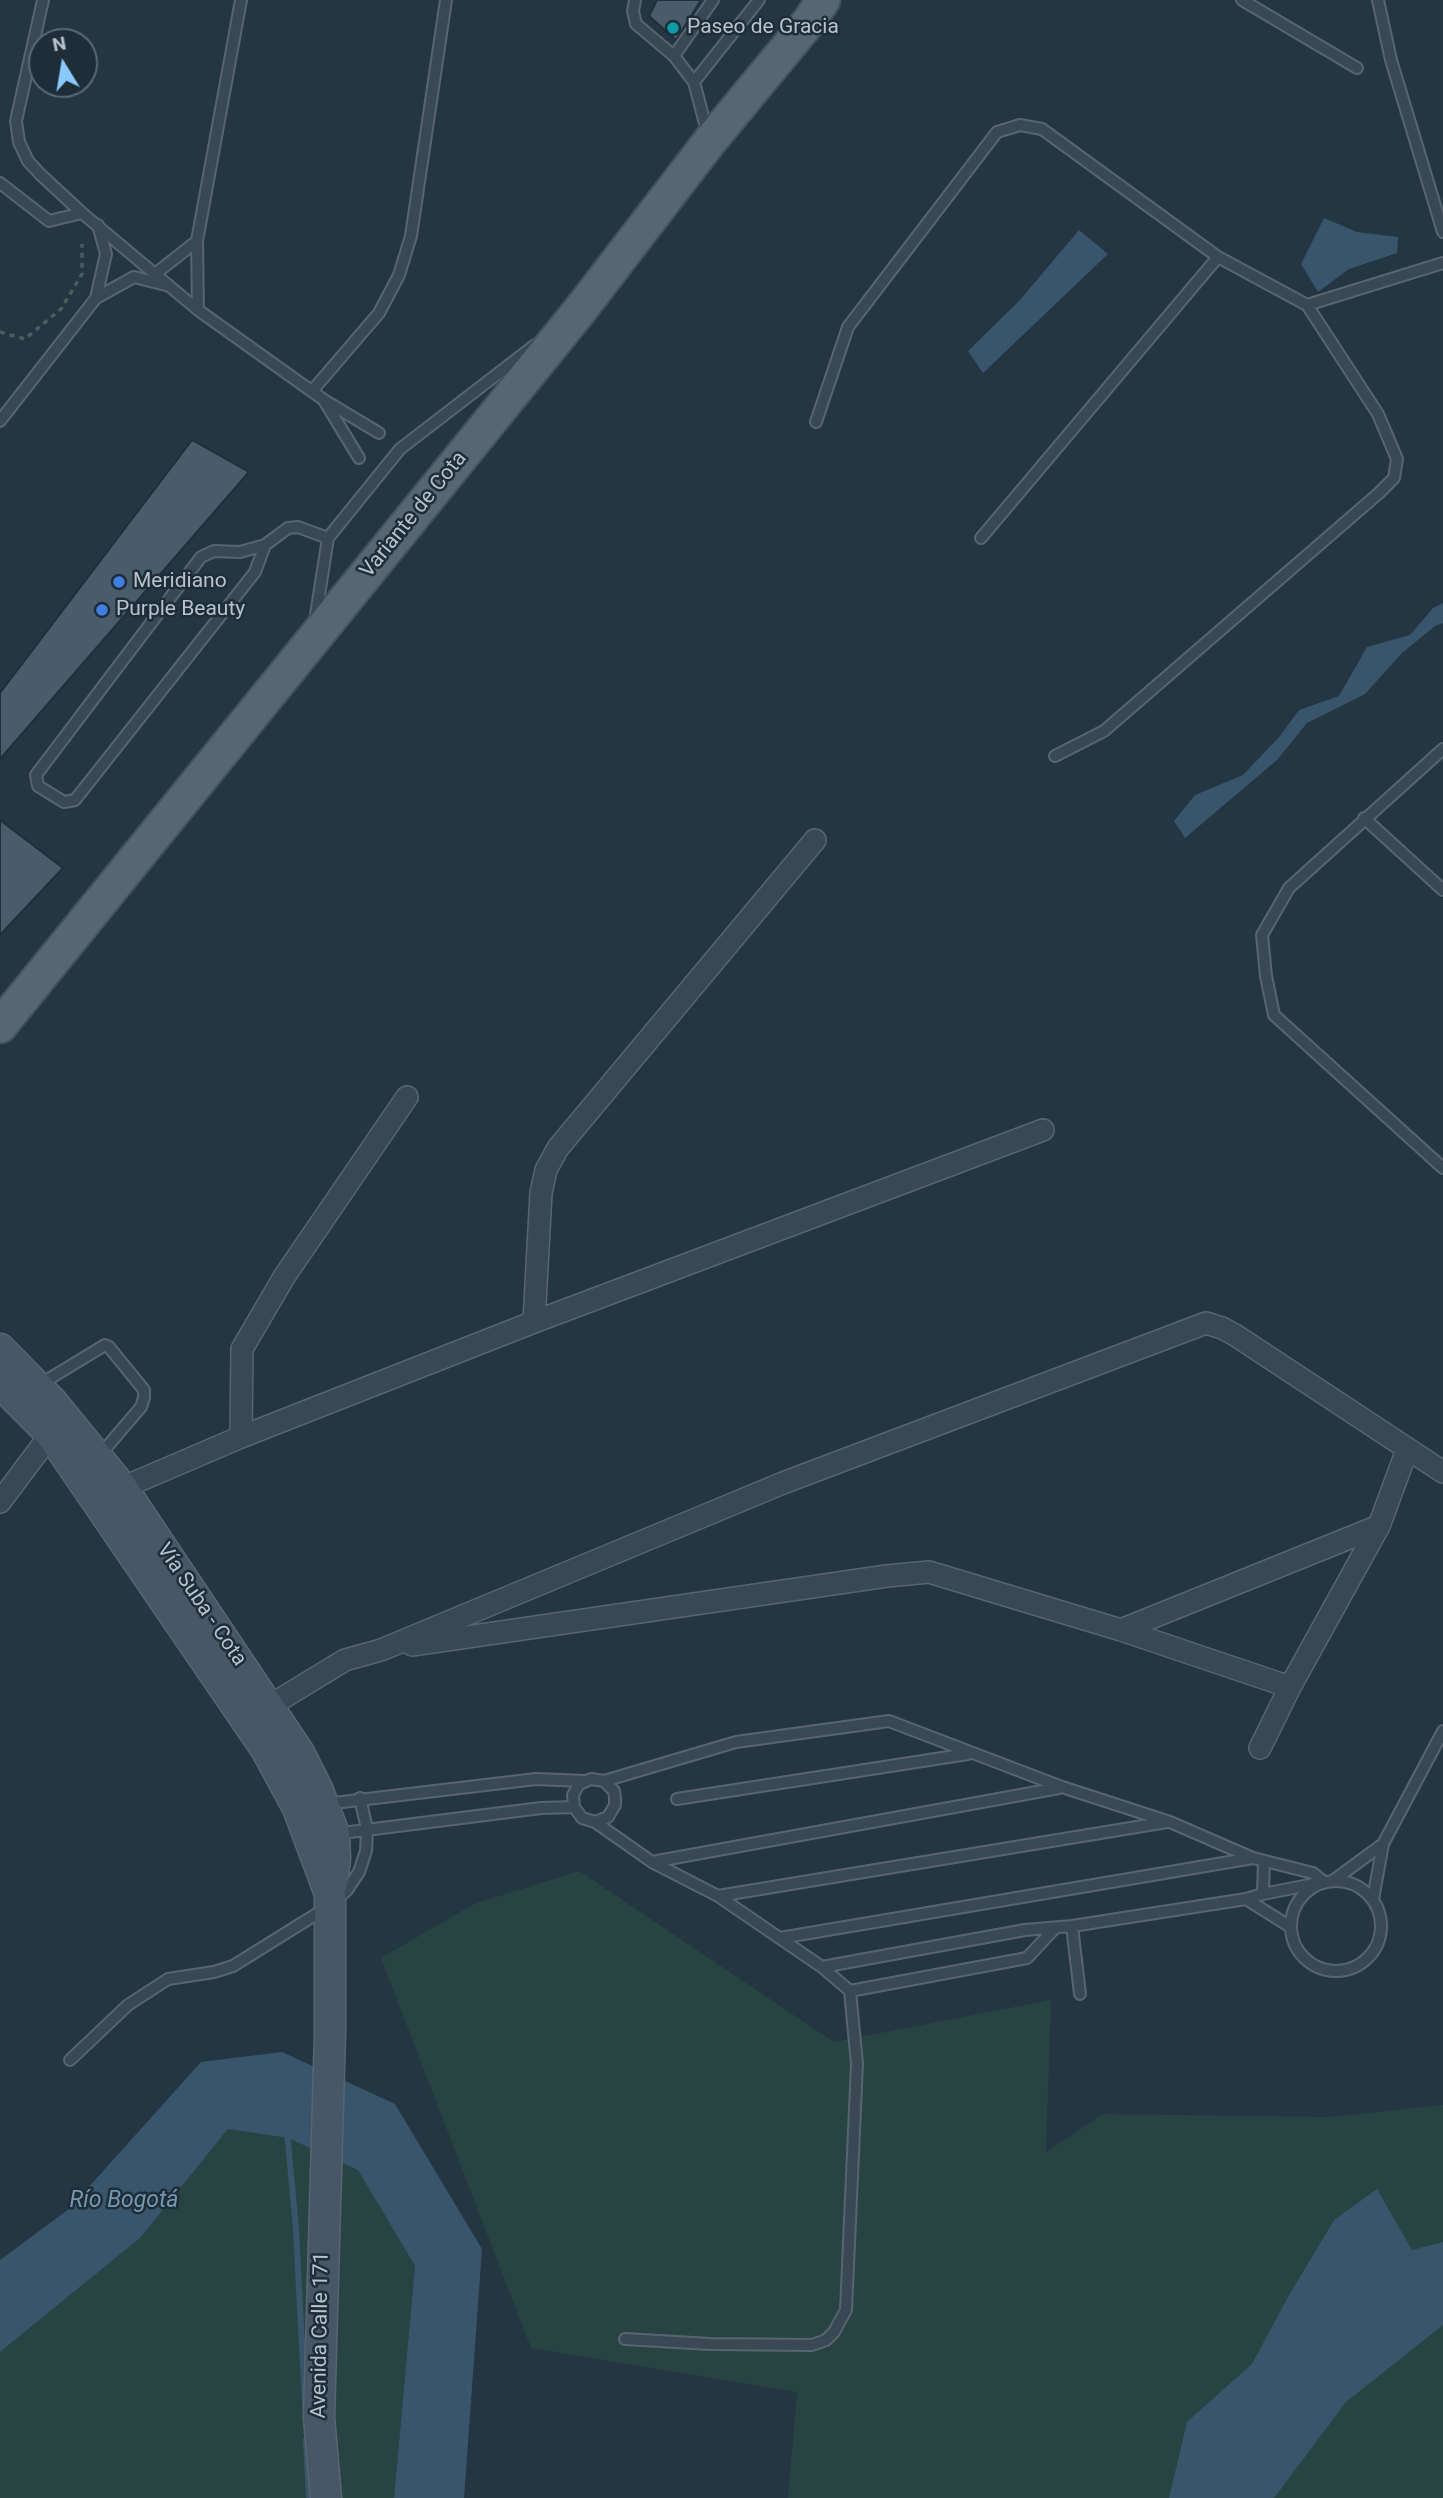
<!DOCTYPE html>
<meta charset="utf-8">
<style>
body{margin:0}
#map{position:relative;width:1443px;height:2498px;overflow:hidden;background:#253643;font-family:Roboto,sans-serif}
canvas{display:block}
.north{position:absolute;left:28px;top:28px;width:70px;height:70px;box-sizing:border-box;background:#1e2d38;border:2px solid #5b6973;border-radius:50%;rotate:349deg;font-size:19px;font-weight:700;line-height:28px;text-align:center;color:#b7c2cc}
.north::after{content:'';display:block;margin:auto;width:24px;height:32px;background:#8bc9fd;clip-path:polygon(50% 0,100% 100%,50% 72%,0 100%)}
</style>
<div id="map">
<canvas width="1443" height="2498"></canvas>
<div class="north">N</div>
</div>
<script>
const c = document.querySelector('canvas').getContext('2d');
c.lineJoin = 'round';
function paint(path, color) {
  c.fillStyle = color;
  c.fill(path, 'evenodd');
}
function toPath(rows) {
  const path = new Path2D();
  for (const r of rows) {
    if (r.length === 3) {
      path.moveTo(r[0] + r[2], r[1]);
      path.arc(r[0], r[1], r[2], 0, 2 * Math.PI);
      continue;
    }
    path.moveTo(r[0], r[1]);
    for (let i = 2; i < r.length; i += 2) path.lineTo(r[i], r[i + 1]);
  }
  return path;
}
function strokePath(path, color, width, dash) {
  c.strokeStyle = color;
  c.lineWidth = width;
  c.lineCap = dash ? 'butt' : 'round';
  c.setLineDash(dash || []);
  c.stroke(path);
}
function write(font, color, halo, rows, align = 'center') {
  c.font = font + ' Roboto,sans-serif';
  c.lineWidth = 5;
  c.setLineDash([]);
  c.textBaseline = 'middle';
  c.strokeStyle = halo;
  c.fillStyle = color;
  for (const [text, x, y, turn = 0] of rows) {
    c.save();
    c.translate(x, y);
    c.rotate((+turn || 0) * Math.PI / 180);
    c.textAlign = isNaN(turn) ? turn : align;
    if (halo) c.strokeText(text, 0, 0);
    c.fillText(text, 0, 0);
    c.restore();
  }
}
paint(toPath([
 [579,1871,834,2042,1051,2000,1046,2152,1103,2114,1330,2117,1443,2105,1443,2498,788,2498,797,2392,531,2348,381,1958,474,1904],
 [228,2129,288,2138,358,2170,415,2266,394,2498,0,2498,0,2352,140,2238]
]), '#274443');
paint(toPath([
 [1324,218,1357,232,1398,237,1397,253,1349,269,1318,292,1301,264],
 [1079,230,1108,254,983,373,968,351,1020,300],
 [1443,603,1443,623,1435,626,1402,653,1365,694,1307,723,1277,760,1185,838,1174,821,1195,795,1243,775,1280,736,1299,710,1339,696,1367,647,1410,635,1433,608],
 [282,2052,395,2104,482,2249,464,2498,394,2498,415,2266,358,2170,288,2138,228,2129,140,2238,0,2352,0,2260,69,2209,201,2062],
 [1377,2189,1412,2250,1443,2242,1443,2325,1346,2402,1274,2498,1169,2498,1187,2422,1252,2364,1288,2297,1334,2220]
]), '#38556b');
strokePath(toPath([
 [287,2130,296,2229,305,2405],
 [306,2440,309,2498]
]), '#38556b', 6);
const building = toPath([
 [657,0,701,0,676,40,649,16,657,0],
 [192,440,249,472,0,759,0,693,192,440],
 [0,820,63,868,0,935,0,820]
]);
paint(building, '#495c69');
strokePath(building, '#202f3a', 2);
const lane = toPath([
 [43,0,16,121,19,142,28,161,41,175,82,213,198,310,324,400,379,433],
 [635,0,633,11,636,24,674,56,694,82,708,135],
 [1242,0,1357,68],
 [1378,0,1391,60,1443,232],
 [674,56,713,0],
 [694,82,759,0],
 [0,183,49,221,82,213],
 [155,274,197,241],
 [96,298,106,254,98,225],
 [1307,305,1443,263],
 [198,310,197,241,241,0],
 [312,391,379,313,399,275,411,236,446,0],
 [325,402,359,458],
 [0,421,96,298,134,277,166,285],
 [816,422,848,327,997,132,1020,125,1042,129,1218,257,1307,305,1378,414,1397,459,1394,478,1379,493,1104,731,1055,756],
 [981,538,1218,257],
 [265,545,255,572,75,800,64,802,38,786,36,775,201,557,214,551,240,552,265,545,288,528,298,527,328,538],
 [315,621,328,538,400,449,535,345],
 [1443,749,1289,888,1262,935,1266,976,1274,1015,1443,1168],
 [1364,818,1443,890],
 [39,1385,105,1345,109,1347,144,1390,144,1398,141,1407,100,1455],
 [604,1781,736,1742,889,1721,1062,1787,1170,1822,1253,1858,1313,1873,1324,1882],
 [677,1799,968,1754],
 [325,1804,536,1779,584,1781],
 [595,1822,608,1817,615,1805,615,1798,614,1791,604,1781,591,1779,579,1784,573,1795,574,1807,582,1818,595,1822,652,1862,718,1896,822,1967,850,1991,857,2064,846,2310,834,2332,826,2340,812,2345,710,2344,625,2339],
 [334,1834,541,1808,574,1807],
 [652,1862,1059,1788],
 [1334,1880,1383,1844],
 [1336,1926,45],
 [1263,1894,1264,1861],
 [718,1896,1167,1822],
 [1246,1899,1289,1926],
 [1373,1899,1383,1844,1443,1731],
 [1072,1926,1080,1994],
 [780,1938,1253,1858],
 [822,1967,1025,1930,1072,1926,1246,1899,1263,1894,1324,1882],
 [850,1991,1027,1958,1055,1928],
 [70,2060,128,2005,168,1979,214,1972,233,1966,331,1905,347,1890,359,1872,366,1851,367,1829,360,1798]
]);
const street = toPath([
 [534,1322,541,1193,546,1170,558,1148,815,840],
 [241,1437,242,1349,284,1277,407,1097],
 [122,1488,241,1437,534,1322,1043,1130],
 [0,1502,51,1434],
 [1121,1630,1379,1526],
 [412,1645,887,1576,929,1572,1121,1630,1290,1687],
 [258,1713,345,1660,381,1650,783,1483,1206,1323,1222,1328,1235,1335,1443,1472],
 [1260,1748,1290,1687,1379,1526,1407,1450]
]);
const secondary = toPath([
 [0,1349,52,1402,122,1488,299,1753,318,1791,334,1834,335,1859,332,1883],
 [0,1383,51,1434,266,1749,298,1808,330,1894,330,2033,319,2417,326,2498]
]);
const primary = toPath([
 [0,1026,581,309,710,141,811,19,823,0]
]);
strokePath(lane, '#586570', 14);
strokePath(street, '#586570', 24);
strokePath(secondary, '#586570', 33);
strokePath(primary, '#43515c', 37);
strokePath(toPath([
 [0,332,25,339,61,309,82,274,82,244]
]), '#45605f', 3.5, [5, 5]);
strokePath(lane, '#394853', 10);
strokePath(street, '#394853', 21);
strokePath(secondary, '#475766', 30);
strokePath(primary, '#576772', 33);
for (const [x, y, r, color] of [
 [673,28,7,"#0f9aa8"],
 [119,582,7,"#3f7fe0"],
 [102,610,7,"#3f7fe0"]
]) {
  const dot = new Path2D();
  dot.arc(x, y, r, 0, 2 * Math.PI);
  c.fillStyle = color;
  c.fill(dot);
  strokePath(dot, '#1e2d38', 2.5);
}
write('21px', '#b7c2cc', '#1e2d38', [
 ["Paseo de Gracia",687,28],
 ["Meridiano",133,582],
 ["Purple Beauty",116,610]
], 'left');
write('21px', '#b7c2cc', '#1e2d38', [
 ["Variante de Cota",414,515,-51],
 ["Vía Suba - Cota",201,1605,56],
 ["Avenida Calle 171",321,2335,-89]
]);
write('italic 23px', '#7598b1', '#1e2d38', [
 ["Río Bogotá",124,2201]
]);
</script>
